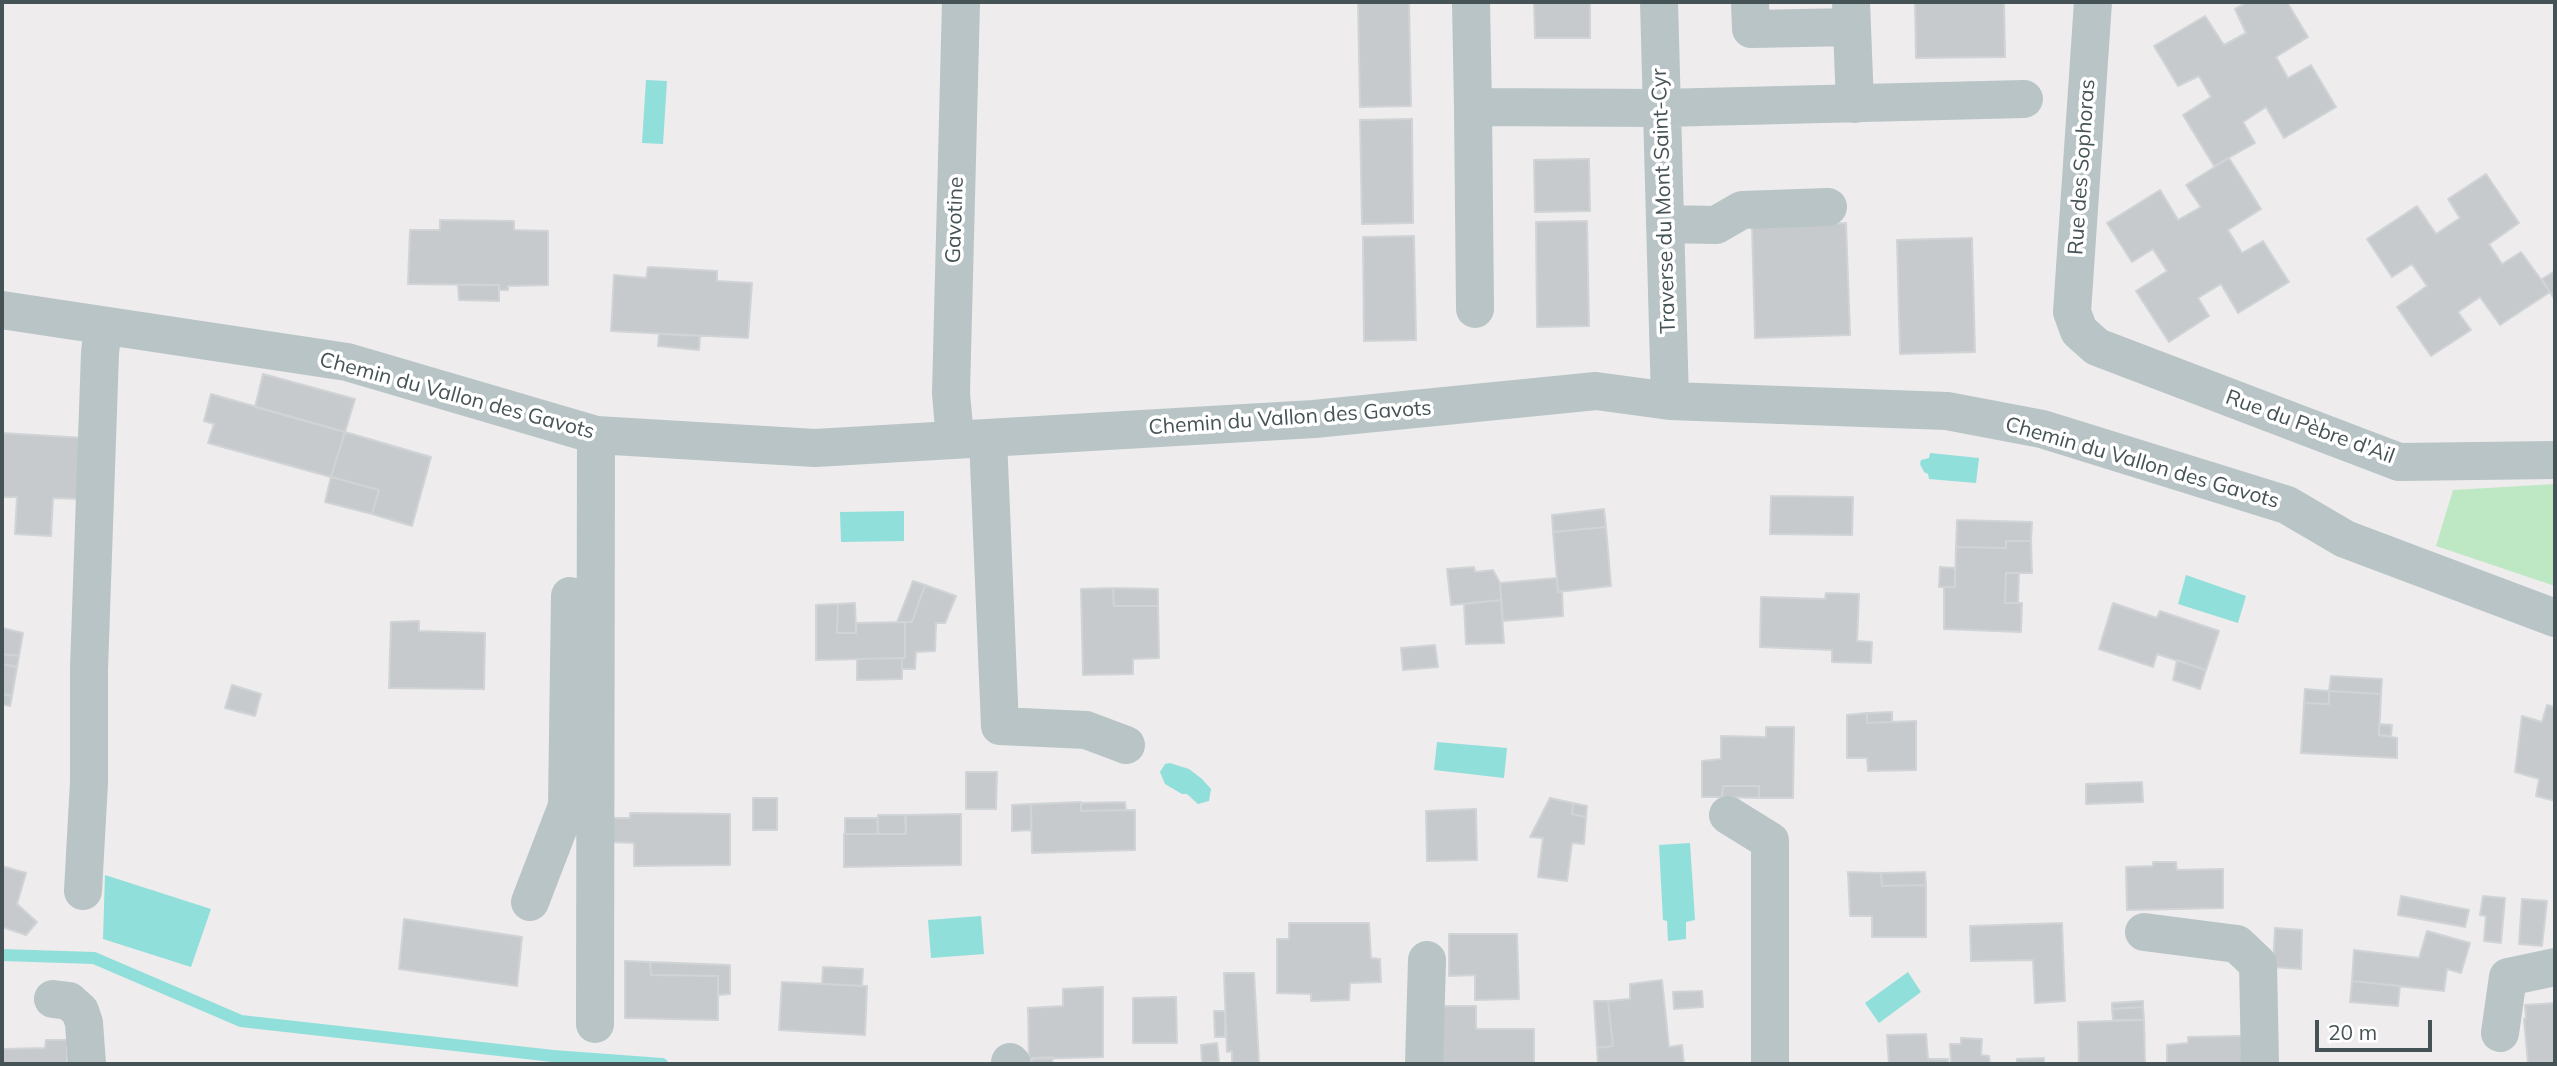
<!DOCTYPE html>
<meta charset="utf-8">
<style>
body{margin:0}
#map{position:relative;width:2557px;height:1066px;overflow:hidden;background:#eeecec;font-family:Mulish,sans-serif}
canvas{display:block}
.frame{position:absolute;inset:0;border:4px solid #465356;pointer-events:none}
.scale{position:absolute;left:2315px;top:1020px;width:117px;height:32px;box-sizing:border-box;border:4px solid #465356;border-top:0;padding-left:9px;font-size:21px;line-height:24px;white-space:nowrap;color:#465356;-webkit-text-stroke:5px #fff;paint-order:stroke}
</style>
<div id="map">
<canvas width="2557" height="1066"></canvas>
<div class="frame"></div>
<div class="scale">20 m</div>
</div>
<script>
const c = document.querySelector('canvas').getContext('2d');
c.lineJoin = 'round';
function paint(path, color) {
  c.fillStyle = color;
  c.fill(path, 'evenodd');
}
function toPath(rows) {
  const path = new Path2D();
  for (const r of rows) {
    path.moveTo(r[0], r[1]);
    for (let i = 2; i < r.length; i += 2) path.lineTo(r[i], r[i + 1]);
  }
  return path;
}
function strokePath(path, color, width, dash) {
  c.strokeStyle = color;
  c.lineWidth = width;
  c.lineCap = dash ? 'butt' : 'round';
  c.setLineDash(dash || []);
  c.stroke(path);
}
function write(font, color, halo, rows, align = 'center') {
  c.font = font + ' Mulish,sans-serif';
  c.lineWidth = 7;
  c.setLineDash([]);
  c.textBaseline = 'middle';
  c.strokeStyle = halo;
  c.fillStyle = color;
  for (const [text, x, y, turn = 0] of rows) {
    c.save();
    c.translate(x, y);
    c.rotate((+turn || 0) * Math.PI / 180);
    c.textAlign = isNaN(turn) ? turn : align;
    if (halo) c.strokeText(text, 0, 0);
    c.fillText(text, 0, 0);
    c.restore();
  }
}
paint(toPath([
 [2555,484,2555,586,2436,546,2453,490]
]), '#bee8c3');
paint(toPath([
 [646,80,667,81,663,144,642,143],
 [1930,453,1979,458,1976,483,1929,479,1928,474,1924,472,1920,464,1921,460,1929,458],
 [904,511,904,541,841,542,840,512],
 [2186,575,2246,596,2238,623,2178,604],
 [1437,742,1507,748,1504,778,1434,770],
 [1170,763,1189,769,1202,779,1211,789,1209,801,1198,804,1187,794,1182,794,1165,784,1160,772,1165,764],
 [1690,843,1695,920,1686,922,1686,939,1668,941,1667,921,1663,920,1659,845],
 [105,875,211,909,191,967,103,939],
 [981,916,984,954,931,958,928,920],
 [1908,972,1921,992,1879,1023,1865,1003]
]), '#90dfdb');
strokePath(toPath([
 [2,955,94,958,241,1021,553,1056,662,1064]
]), '#90dfdb', 12);
const building = toPath([
 [1358,2,1409,2,1411,106,1360,107,1358,2],
 [1534,2,1590,2,1590,38,1535,38,1534,2],
 [1915,2,2004,2,2005,57,1916,58,1915,2],
 [2248,2,2287,2,2308,37,2276,57,2288,78,2311,65,2336,107,2284,138,2266,107,2243,122,2255,143,2214,166,2183,115,2211,97,2199,76,2178,86,2154,46,2205,16,2224,45,2246,33,2235,9,2248,2],
 [1412,119,1413,223,1362,224,1360,120,1412,119],
 [2229,158,2261,209,2228,230,2242,253,2263,241,2289,282,2238,313,2221,284,2198,298,2209,316,2169,342,2136,291,2167,271,2153,249,2132,262,2107,223,2160,190,2178,220,2201,207,2186,185,2229,158],
 [1589,159,1590,211,1535,212,1534,160,1589,159],
 [2486,174,2519,223,2489,244,2502,264,2521,252,2550,292,2500,325,2480,297,2458,312,2471,330,2431,356,2397,307,2427,286,2412,264,2392,277,2367,239,2417,206,2436,234,2460,218,2448,199,2486,174],
 [440,220,514,221,514,230,548,231,548,285,508,286,508,290,499,290,499,285,408,284,410,230,440,230,440,220],
 [1587,221,1589,326,1537,327,1536,222,1587,221],
 [1846,223,1850,335,1755,338,1752,226,1846,223],
 [1414,236,1416,340,1364,341,1363,237,1414,236],
 [1972,238,1975,352,1900,354,1897,240,1972,238],
 [648,267,717,271,717,281,752,283,748,338,611,331,614,275,646,278,648,267],
 [2555,271,2555,300,2542,279,2555,271],
 [458,285,499,285,499,301,459,300,458,285],
 [659,334,700,336,699,350,658,346,659,334],
 [263,374,355,399,345,432,255,407,263,374],
 [211,394,345,432,331,477,208,443,214,424,204,421,211,394],
 [345,432,431,457,412,526,372,514,379,490,331,477,345,432],
 [2,433,85,438,82,499,53,498,51,536,15,534,17,497,2,497,2,433],
 [331,477,379,490,372,514,325,502,331,477],
 [1771,496,1853,497,1852,535,1770,534,1771,496],
 [1604,509,1606,527,1553,532,1552,515,1604,509],
 [1957,520,2032,522,2031,541,2006,541,2006,548,1956,547,1957,520],
 [1606,527,1611,586,1558,592,1553,532,1606,527],
 [2006,541,2031,541,2032,573,2006,573,2005,603,2022,603,2021,632,1944,629,1944,587,1955,587,1956,547,2006,548,2006,541],
 [1474,567,1475,572,1493,570,1500,583,1501,600,1451,605,1447,569,1474,567],
 [1940,567,1955,568,1955,587,1939,587,1940,567],
 [2006,573,2019,573,2018,603,2005,603,2006,573],
 [1557,578,1558,592,1562,591,1563,616,1503,621,1500,583,1557,578],
 [913,581,925,585,912,622,897,622,913,581],
 [925,585,956,596,945,623,936,623,935,651,916,652,915,669,902,669,902,658,905,658,905,622,912,622,925,585],
 [1113,588,1158,589,1158,606,1114,606,1113,588],
 [1113,588,1114,606,1158,606,1159,658,1133,659,1133,674,1083,675,1081,589,1113,588],
 [1826,593,1859,594,1857,641,1872,642,1871,663,1832,662,1832,650,1760,647,1761,597,1825,599,1826,593],
 [1501,600,1504,643,1466,644,1464,604,1501,600],
 [855,603,856,633,837,633,838,604,855,603],
 [2113,603,2157,618,2160,611,2219,631,2206,670,2157,654,2153,667,2099,649,2113,603],
 [838,604,837,633,856,633,856,623,905,622,905,658,816,660,816,605,838,604],
 [419,621,419,631,485,633,484,689,389,688,391,622,419,621],
 [2,628,23,633,19,656,2,654,2,628],
 [1435,645,1438,667,1403,670,1401,648,1435,645],
 [2,654,19,656,17,667,2,664,2,654],
 [902,658,902,679,857,680,857,659,902,658],
 [2177,660,2206,670,2200,689,2173,680,2177,660],
 [2,664,17,667,12,696,2,694,2,664],
 [2331,676,2382,679,2381,694,2329,691,2331,676],
 [232,685,261,694,255,716,225,708,232,685],
 [2305,689,2329,691,2329,704,2304,703,2305,689],
 [2329,691,2381,694,2379,735,2397,738,2397,758,2301,753,2304,703,2329,704,2329,691],
 [2,694,12,696,10,706,2,704,2,694],
 [2547,705,2555,707,2555,801,2536,796,2539,779,2515,772,2522,716,2542,722,2547,705],
 [1892,712,1892,722,1867,723,1867,713,1892,712],
 [1867,713,1867,723,1916,721,1916,770,1868,771,1867,758,1847,758,1847,715,1867,713],
 [2379,724,2392,725,2391,736,2379,735,2379,724],
 [1766,727,1794,727,1793,798,1759,798,1759,786,1723,786,1722,797,1702,797,1702,761,1721,759,1721,736,1766,737,1766,727],
 [966,772,997,772,996,809,966,809,966,772],
 [2142,782,2143,802,2086,804,2086,784,2142,782],
 [1723,786,1759,786,1759,798,1722,797,1723,786],
 [753,798,777,798,777,830,753,830,753,798],
 [1550,798,1573,803,1572,814,1586,817,1584,844,1572,843,1567,881,1538,877,1543,838,1530,837,1550,798],
 [1081,802,1081,811,1135,810,1135,850,1032,853,1031,804,1081,802],
 [1125,802,1126,810,1081,811,1081,803,1125,802],
 [1573,803,1587,806,1586,817,1572,814,1573,803],
 [1031,804,1031,830,1012,831,1012,805,1031,804],
 [1476,809,1477,860,1427,861,1426,811,1476,809],
 [630,813,730,814,730,865,634,866,634,843,612,842,612,818,630,818,630,813],
 [961,814,961,865,844,867,844,834,906,834,906,815,961,814],
 [878,815,905,815,906,834,878,834,878,815],
 [845,818,877,818,878,834,845,834,845,818],
 [2153,862,2176,862,2177,870,2223,869,2223,908,2127,910,2126,867,2153,866,2153,862],
 [2,866,26,873,17,904,37,922,26,935,2,927,2,866],
 [1848,872,1881,873,1882,886,1926,885,1926,937,1872,937,1872,916,1850,916,1848,872],
 [1925,872,1926,885,1882,886,1881,873,1925,872],
 [2401,896,2469,910,2465,927,2398,915,2401,896],
 [2483,896,2505,898,2501,943,2484,941,2486,916,2480,915,2483,896],
 [2522,899,2547,901,2542,946,2519,944,2522,899],
 [404,919,522,937,517,986,399,969,404,919],
 [1289,923,1369,923,1371,958,1380,959,1381,982,1350,983,1349,1000,1311,1001,1311,994,1277,993,1277,939,1289,939,1289,923],
 [2062,923,2065,1001,2035,1003,2033,960,1971,961,1970,926,2062,923],
 [2275,928,2302,930,2301,969,2273,967,2275,928],
 [2427,931,2470,943,2461,973,2447,969,2444,991,2352,981,2354,950,2419,958,2427,931],
 [1449,934,1517,934,1519,999,1475,1000,1475,975,1449,976,1449,934],
 [625,961,650,962,651,975,718,976,718,1020,625,1018,625,961],
 [650,962,730,965,730,994,718,995,718,976,651,975,650,962],
 [823,967,863,969,862,986,822,984,823,967],
 [1224,973,1254,973,1259,1064,1232,1064,1232,1051,1227,1052,1224,973],
 [1662,980,1669,1047,1682,1045,1684,1064,1598,1064,1597,1048,1613,1046,1608,1001,1630,999,1630,984,1662,980],
 [2352,981,2400,986,2398,1006,2350,1002,2352,981],
 [782,982,867,986,865,1035,779,1030,782,982],
 [1103,987,1103,1057,1029,1059,1028,1008,1063,1006,1063,989,1103,987],
 [1702,991,1703,1007,1674,1009,1673,992,1702,991],
 [1176,997,1177,1043,1133,1043,1133,998,1176,997],
 [1594,1001,1608,1001,1613,1046,1597,1048,1594,1001],
 [2143,1001,2143,1007,2112,1009,2112,1003,2143,1001],
 [2555,1003,2555,1064,2528,1064,2524,1019,2526,1018,2525,1005,2555,1003],
 [1437,1006,1476,1006,1476,1029,1534,1029,1534,1064,1438,1064,1437,1006],
 [2143,1007,2144,1020,2113,1020,2112,1009,2143,1007],
 [1214,1011,1225,1011,1225,1037,1215,1037,1214,1011],
 [2144,1020,2145,1064,2079,1064,2078,1022,2144,1020],
 [1926,1034,1928,1059,1948,1059,1948,1064,1889,1064,1887,1035,1926,1034],
 [2243,1036,2243,1064,2167,1064,2167,1045,2188,1043,2188,1037,2243,1036],
 [1961,1038,1982,1039,1981,1055,1989,1056,1990,1064,1951,1064,1950,1044,1961,1044,1961,1038],
 [46,1040,67,1040,67,1064,2,1064,2,1049,45,1048,46,1040],
 [1217,1043,1219,1062,1202,1063,1201,1045,1217,1043],
 [1053,1057,1052,1064,1032,1064,1032,1058,1053,1057],
 [2044,1058,2044,1064,2017,1064,2017,1059,2044,1058]
]);
paint(building, '#c6cacd');
strokePath(building, '#d0d4d7', 2);
strokePath(toPath([
 [1471,2,1473,107,1662,108,2024,99],
 [1659,2,1670,401],
 [1750,2,1751,29,1852,27],
 [1851,2,1855,104],
 [2093,2,2072,312,2079,331,2097,347,2399,462,2555,460],
 [1473,107,1475,309],
 [1665,224,1716,225,1742,210,1828,207],
 [2,310,347,362,596,435,815,448,1314,419,1596,391,1670,401,1947,411,2042,429,2287,505,2345,539,2555,618],
 [988,438,1000,726,1086,730,1126,745],
 [955,439,951,393,961,2],
 [1728,815,1770,841,1770,1064],
 [83,891,89,782,89,669,100,353,103,326],
 [530,902,567,806,570,596],
 [2144,932,2237,944,2258,964,2260,1064],
 [53,999,69,1001,80,1011,84,1023,87,1064],
 [595,1024,596,435],
 [2500,1033,2508,977,2555,967],
 [1010,1062,1012,1064],
 [1424,1064,1427,960]
]), '#b8c4c6', 38);
write('21px', '#465356', '#fff', [
 ["Rue des Sophoras",2082,167,-86],
 ["Traverse du Mont Saint-Cyr",1664,201,-92],
 ["Gavotine",955,220,-88],
 ["Chemin du Vallon des Gavots",457,396,15],
 ["Chemin du Vallon des Gavots",1290,418,-4],
 ["Rue du Pèbre d'Ail",2310,427,20],
 ["Chemin du Vallon des Gavots",2142,463,16]
]);
</script>
